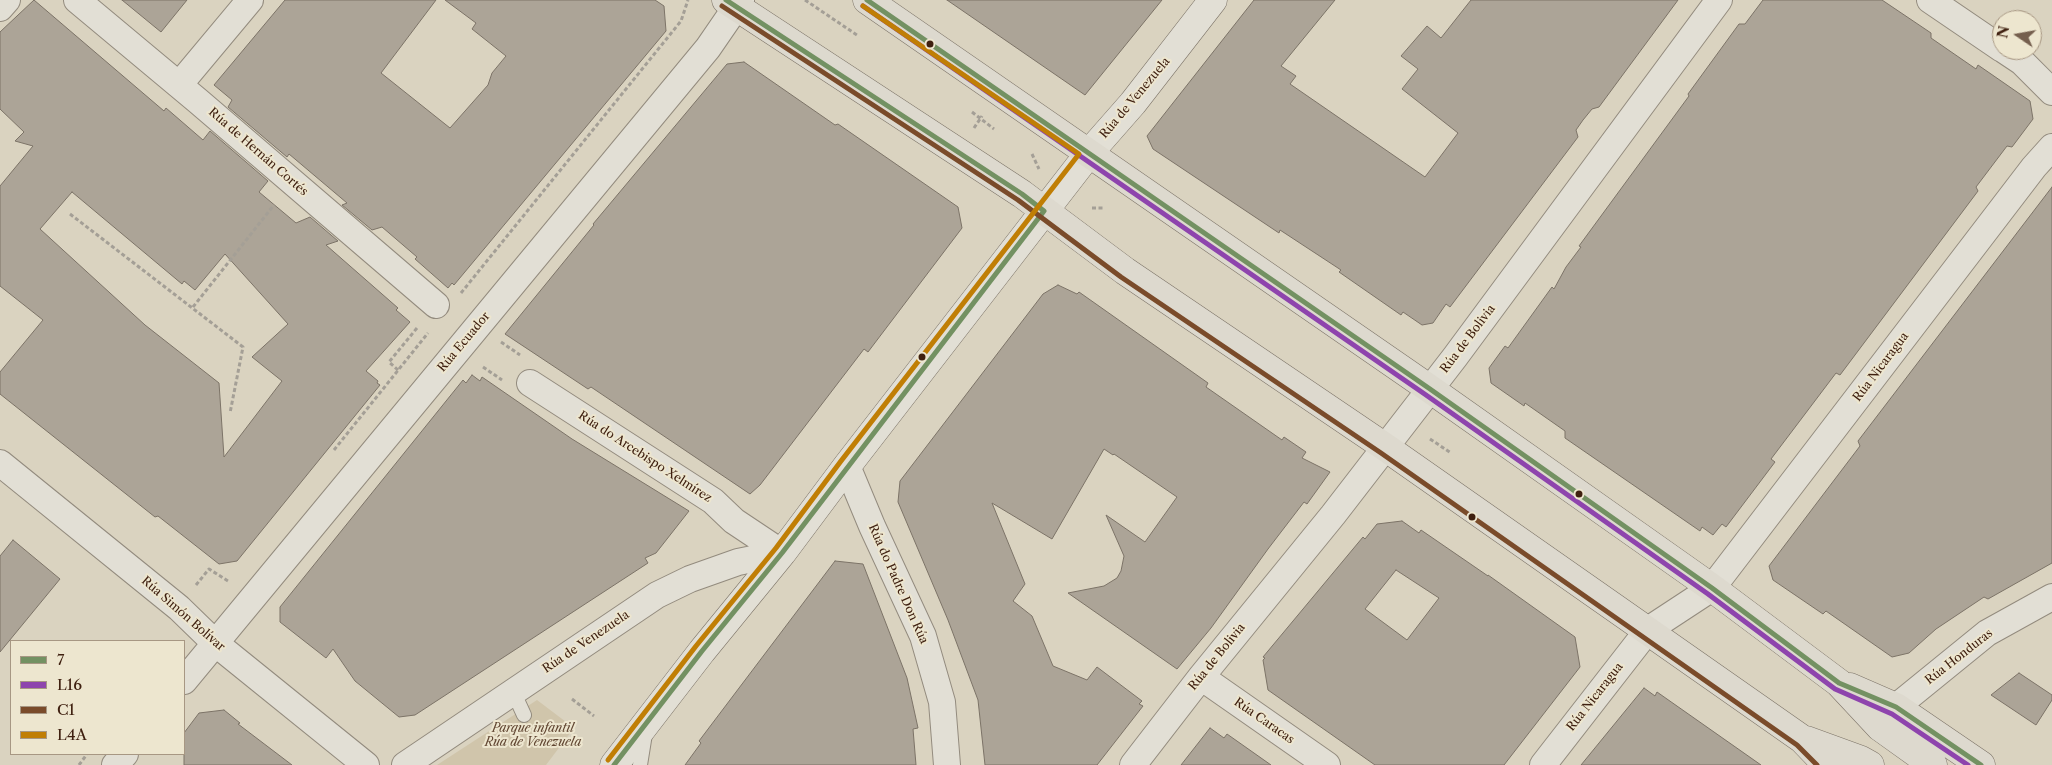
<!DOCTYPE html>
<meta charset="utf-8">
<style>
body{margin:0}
#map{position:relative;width:2052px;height:765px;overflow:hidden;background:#dad3c0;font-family:"Libre Caslon Text",serif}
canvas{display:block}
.legend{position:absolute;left:10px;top:640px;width:175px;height:115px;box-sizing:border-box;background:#ede6cf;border:1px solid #a79783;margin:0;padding:6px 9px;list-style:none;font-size:15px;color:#3f2010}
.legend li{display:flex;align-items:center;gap:10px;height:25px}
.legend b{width:25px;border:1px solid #a79783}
.north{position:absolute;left:1992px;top:10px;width:50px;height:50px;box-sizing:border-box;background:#ede6cf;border:1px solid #a79783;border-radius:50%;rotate:282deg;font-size:14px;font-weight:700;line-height:20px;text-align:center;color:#3f2010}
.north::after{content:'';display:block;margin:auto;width:18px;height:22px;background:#755f4e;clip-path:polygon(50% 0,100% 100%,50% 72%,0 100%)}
</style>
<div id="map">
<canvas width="2052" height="765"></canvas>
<ul class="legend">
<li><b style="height:6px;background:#739162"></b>7</li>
<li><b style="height:6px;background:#8e44ad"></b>L16</li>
<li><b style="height:6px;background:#7a4b2a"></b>C1</li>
<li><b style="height:6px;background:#c07e05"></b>L4A</li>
</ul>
<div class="north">N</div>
</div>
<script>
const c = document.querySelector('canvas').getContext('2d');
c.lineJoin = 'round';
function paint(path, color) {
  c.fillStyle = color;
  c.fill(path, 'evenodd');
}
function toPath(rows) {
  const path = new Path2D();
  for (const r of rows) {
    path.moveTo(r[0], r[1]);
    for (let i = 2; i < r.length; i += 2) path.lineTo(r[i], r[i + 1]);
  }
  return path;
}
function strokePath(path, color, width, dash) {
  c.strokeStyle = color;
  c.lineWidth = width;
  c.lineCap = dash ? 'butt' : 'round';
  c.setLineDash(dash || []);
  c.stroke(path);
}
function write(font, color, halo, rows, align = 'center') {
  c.font = font + ' "Libre Caslon Text",serif';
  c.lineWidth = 4;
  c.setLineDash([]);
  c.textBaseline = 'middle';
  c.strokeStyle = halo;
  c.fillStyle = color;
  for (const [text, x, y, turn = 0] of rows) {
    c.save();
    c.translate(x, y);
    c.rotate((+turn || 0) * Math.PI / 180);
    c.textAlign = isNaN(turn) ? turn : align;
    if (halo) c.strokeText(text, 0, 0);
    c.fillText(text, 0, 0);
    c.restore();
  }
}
paint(toPath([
 [537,700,574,728,546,765,437,765]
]), '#d0c5ab');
const building = toPath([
 [34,0,164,111,166,108,203,140,210,131,268,181,259,192,296,223,310,217,338,241,326,245,398,308,396,310,410,322,366,371,378,381,377,383,380,385,237,561,219,564,158,516,155,517,0,394,0,372,43,320,0,286,0,186,33,146,15,141,24,132,0,109,0,32,34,0],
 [72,192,182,284,184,281,195,290,225,254,288,324,252,357,282,381,224,457,219,383,145,325,40,229,72,192],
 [122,0,187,0,161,32,122,0],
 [285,0,436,0,381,73,450,128,488,85,492,73,506,56,472,29,476,23,445,0,655,0,664,6,666,31,454,285,452,283,448,288,415,259,417,257,382,227,372,230,342,205,347,203,289,154,287,157,228,107,232,100,214,85,285,0],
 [947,0,1162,0,1085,95,947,0],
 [1254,0,1335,0,1281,66,1296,76,1290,84,1425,177,1458,133,1402,89,1418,69,1401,56,1427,26,1441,38,1471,0,1678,0,1599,107,1592,109,1583,120,1576,130,1578,137,1450,307,1446,304,1433,323,1422,325,1403,312,1401,315,1339,272,1341,270,1280,230,1279,233,1153,149,1147,136,1254,0],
 [1763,0,1882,0,1931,33,1931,38,1976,69,1978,65,2030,101,2033,119,2012,147,2007,146,1976,187,1978,191,1840,375,1836,373,1771,459,1775,462,1726,527,1722,524,1713,535,1702,527,1700,531,1565,438,1565,431,1525,403,1524,406,1491,383,1489,368,1505,346,1508,348,1552,287,1554,289,1566,267,1581,247,1579,246,1689,96,1688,94,1739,24,1745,24,1763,0],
 [744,62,835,125,838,124,958,207,962,228,868,352,864,349,760,485,750,494,591,387,588,389,505,334,594,225,593,224,727,64,744,62],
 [2052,187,2052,563,1988,599,1984,597,1936,629,1909,653,1892,657,1826,611,1823,614,1773,580,1769,566,1860,446,1858,441,2052,187],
 [1058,285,1077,294,1079,292,1208,383,1206,387,1282,440,1284,437,1306,452,1302,458,1330,472,1307,504,1304,502,1268,549,1211,628,1177,669,1068,593,1104,586,1117,578,1121,571,1124,556,1106,515,1145,542,1177,497,1114,454,1113,455,1104,449,1052,539,992,503,1025,584,1013,601,1032,616,1053,666,1087,680,1097,667,1142,701,1139,704,1143,706,1097,765,985,765,978,700,948,620,898,502,900,481,1043,294,1058,285],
 [472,375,480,381,482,377,572,439,689,511,656,553,645,558,648,563,415,715,399,717,355,681,333,649,326,658,280,622,280,607,463,380,466,383,472,375],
 [1402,521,1419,533,1421,530,1488,576,1488,575,1575,637,1580,667,1504,765,1375,765,1268,690,1263,660,1265,658,1263,657,1363,537,1365,539,1377,524,1402,521],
 [1396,570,1439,598,1407,640,1365,609,1396,570],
 [13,540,60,579,0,652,0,556,13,540],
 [835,561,863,564,907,678,918,728,913,729,916,765,685,765,701,743,699,741,835,561],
 [2019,673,2052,695,2052,700,2036,725,1991,695,2019,673],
 [1644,688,1655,696,1657,692,1761,765,1581,765,1644,688],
 [224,710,240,723,238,724,292,765,184,765,184,733,199,713,224,710],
 [1210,728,1224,738,1227,734,1271,765,1181,765,1210,728]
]);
paint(building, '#aca497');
strokePath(building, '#7c7367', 1);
const lane = toPath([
 [513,691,524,715],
 [640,765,645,734]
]);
const street = toPath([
 [77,0,198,101,436,305],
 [1930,0,2002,49],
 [0,8,7,0],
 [2004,50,2022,62,2052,92],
 [179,85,250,0],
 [530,383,713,501,734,521,782,553],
 [0,463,179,608,215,643,366,765],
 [847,466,872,526,923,636,942,702,947,765],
 [1201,677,1327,765],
 [184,681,708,48,741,0],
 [1896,707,1987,633,2052,597],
 [115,765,125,754],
 [405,765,657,595,690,579,738,562,782,553],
 [1133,765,1201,677,1333,515,1455,357,1719,0],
 [1543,765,1648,630,1712,588,2034,167,2052,147]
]);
const secondary = toPath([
 [614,765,702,651,782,553,847,466,1090,152,1133,103,1213,0]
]);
const primary = toPath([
 [726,0,1022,194,1125,271,1385,447,1802,739,1827,765],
 [867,0,1430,389,1712,588,1839,683,1880,727,1933,765],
 [1850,687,1896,707,1981,765],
 [1806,740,1861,760,1870,765]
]);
strokePath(lane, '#938b7e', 16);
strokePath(street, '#938b7e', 28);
strokePath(secondary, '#7c7367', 29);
strokePath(primary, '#7c7367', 29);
strokePath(toPath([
 [805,0,857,35],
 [972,112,994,129],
 [974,128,982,116],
 [1032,154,1039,169],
 [1092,208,1103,208],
 [70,214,243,347,230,413],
 [461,293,681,21,688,0],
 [193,307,274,205],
 [501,342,520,355],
 [483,367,502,380],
 [398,370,389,362,417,328],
 [1430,439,1451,453],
 [334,450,428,333],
 [196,585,209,569,228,581],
 [572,699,594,716],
 [79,765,87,754]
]), '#a49f96', 3, [4, 2.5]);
strokePath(lane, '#e2dfd5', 14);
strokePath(street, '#e2dfd5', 26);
strokePath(secondary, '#e2dfd5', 28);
strokePath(primary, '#ddd9ce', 28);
strokePath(toPath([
 [867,0,1430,389,1712,588,1839,683,1896,707,1981,765],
 [614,765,702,651,782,553,1044,211,1022,194,726,0]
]), '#739162', 5);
strokePath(toPath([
 [863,6,1426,395,1708,594,1835,689,1892,714,1968,765]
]), '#8e44ad', 5);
strokePath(toPath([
 [722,6,1018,200,1121,277,1381,453,1797,745,1817,765]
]), '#7a4b2a', 5);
strokePath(toPath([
 [608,760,696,646,776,548,841,461,1079,154,863,6]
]), '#c07e05', 5);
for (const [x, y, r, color] of [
 [930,44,4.5,"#3f2010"],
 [922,357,4.5,"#3f2010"],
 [1579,494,4.5,"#3f2010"],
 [1472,517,4.5,"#3f2010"]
]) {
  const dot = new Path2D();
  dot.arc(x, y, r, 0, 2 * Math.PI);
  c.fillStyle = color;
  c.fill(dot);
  strokePath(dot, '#ede6cf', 2);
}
write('12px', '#3f2010', '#ede6cf', [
 ["Rúa de Venezuela",1135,98,-50],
 ["Rúa de Hernán Cortés",258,152,41],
 ["Rúa de Bolivia",1468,339,-53],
 ["Rúa Ecuador",464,342,-50],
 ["Rúa Nicaragua",1881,367,-53],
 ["Rúa do Arcebispo Xelmírez",645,457,33],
 ["Rúa do Padre Don Rúa",898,584,66],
 ["Rúa Simón Bolívar",183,614,41],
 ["Rúa de Venezuela",586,642,-34],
 ["Rúa de Bolivia",1217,657,-51],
 ["Rúa Honduras",1959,657,-38],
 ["Rúa Nicaragua",1595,697,-52],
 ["Rúa Caracas",1264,721,35]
]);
write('italic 12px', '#614632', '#ede6cf', [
 ["Parque infantil",533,729],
 ["Rúa de Venezuela",533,743]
]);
</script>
